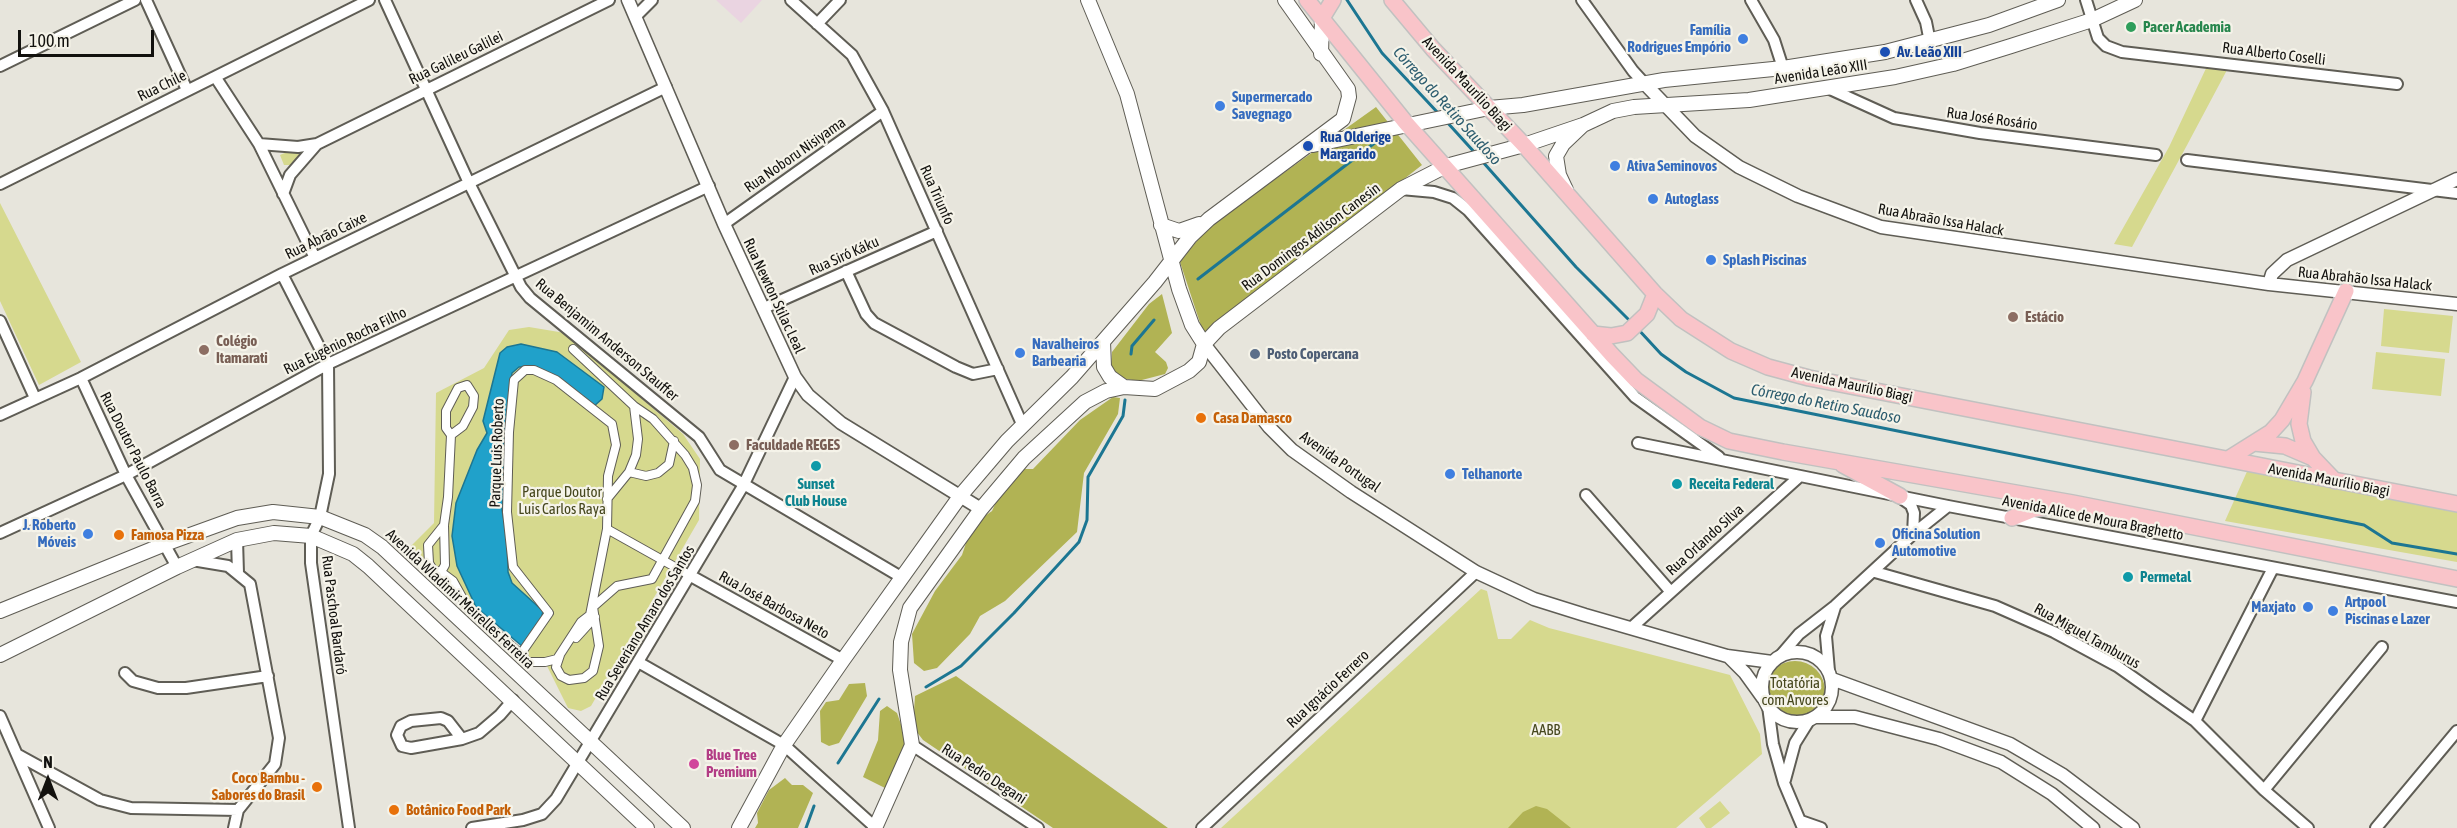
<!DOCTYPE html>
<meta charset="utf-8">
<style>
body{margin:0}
#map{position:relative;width:2457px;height:828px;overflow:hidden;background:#e7e5dc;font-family:"Asap Condensed",sans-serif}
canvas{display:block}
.north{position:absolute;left:18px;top:750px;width:60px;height:60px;-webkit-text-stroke:4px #f5f3e9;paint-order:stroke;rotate:0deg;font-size:16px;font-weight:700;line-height:24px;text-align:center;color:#12110e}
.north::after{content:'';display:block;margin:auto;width:21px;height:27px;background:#12110e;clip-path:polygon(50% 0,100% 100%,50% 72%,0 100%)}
.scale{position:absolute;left:18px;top:30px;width:136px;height:27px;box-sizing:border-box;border:3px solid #12110e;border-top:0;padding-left:8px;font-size:18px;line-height:21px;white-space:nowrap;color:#12110e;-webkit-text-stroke:4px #f5f3e9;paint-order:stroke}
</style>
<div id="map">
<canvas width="2457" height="828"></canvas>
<div class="north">N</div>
<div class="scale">100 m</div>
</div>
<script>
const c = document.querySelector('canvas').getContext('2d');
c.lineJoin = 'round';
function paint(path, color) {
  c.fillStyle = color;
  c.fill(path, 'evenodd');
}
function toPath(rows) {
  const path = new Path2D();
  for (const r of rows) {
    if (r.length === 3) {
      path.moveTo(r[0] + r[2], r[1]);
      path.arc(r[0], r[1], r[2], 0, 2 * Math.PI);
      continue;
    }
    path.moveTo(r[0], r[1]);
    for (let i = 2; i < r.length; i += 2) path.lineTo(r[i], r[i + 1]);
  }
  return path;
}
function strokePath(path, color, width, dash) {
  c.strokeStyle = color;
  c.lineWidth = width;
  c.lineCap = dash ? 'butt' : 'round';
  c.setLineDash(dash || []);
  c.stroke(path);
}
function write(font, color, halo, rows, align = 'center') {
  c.font = font + ' "Asap Condensed",sans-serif';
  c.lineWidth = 4.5;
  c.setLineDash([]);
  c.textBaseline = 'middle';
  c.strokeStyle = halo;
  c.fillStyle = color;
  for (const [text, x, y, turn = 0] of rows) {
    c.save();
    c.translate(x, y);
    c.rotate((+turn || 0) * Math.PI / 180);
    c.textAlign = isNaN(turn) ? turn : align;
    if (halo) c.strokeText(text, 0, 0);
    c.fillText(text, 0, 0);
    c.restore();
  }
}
paint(toPath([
 [716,0,762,0,741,23]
]), '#ead4e1');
paint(toPath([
 [2209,62,2227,70,2186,147,2132,247,2114,244,2169,147],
 [292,150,304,151,291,165,284,165,280,155],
 [0,203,81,362,39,385,0,301],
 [2384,309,2453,316,2449,353,2381,346],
 [529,327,565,333,683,434,700,459,699,520,591,706,581,711,568,708,545,662,520,655,525,646,404,553,434,523,436,393,484,368,509,330],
 [2376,352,2445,359,2441,396,2372,389],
 [2249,467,2457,508,2457,562,2225,521],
 [1481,589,1487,591,1498,639,1511,639,1530,620,1549,628,1730,675,1760,734,1762,754,1676,828,1221,828],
 [1720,801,1730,813,1711,828,1706,828,1699,818]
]), '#d6d98e');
paint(toPath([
 [1376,107,1422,165,1204,335,1180,262,1208,227],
 [1162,294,1172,333,1155,352,1166,362,1168,368,1165,374,1138,381,1121,378,1111,367,1112,352,1149,304],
 [1113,397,1120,398,1118,414,1084,473,1077,532,1005,601,980,616,970,634,937,668,924,671,914,663,912,634,935,591,962,555,967,540,979,520,992,511,1001,491,1023,469,1033,469,1080,420],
 [1795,691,30],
 [956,676,1168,828,1053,828,923,740,913,727,915,696],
 [865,683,867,696,839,743,829,746,821,742,820,711,826,702,839,700,849,684],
 [887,706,897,713,904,733,904,750,885,788,863,777,878,740,880,711],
 [785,778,792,785,803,785,813,793,798,828,755,828,758,823,757,813,769,790],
 [1536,806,1547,809,1571,828,1508,828,1523,812]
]), '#b1b354');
const water = toPath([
 [521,344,557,352,604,387,602,399,593,407,559,380,534,366,519,367,512,373,502,454,506,469,502,510,507,536,508,572,512,583,543,611,541,620,523,647,476,607,457,566,452,536,456,503,477,450,487,433,483,421,500,353,507,347,521,344]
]);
paint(water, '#20a1ca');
strokePath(water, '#1c7692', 1.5);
strokePath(toPath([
 [1347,0,1382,53,1439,114],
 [1446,121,1476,154],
 [1482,161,1576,267,1630,321],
 [1198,279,1385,135],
 [1637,328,1661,354,1686,372,1734,398,2364,525,2392,543,2457,554],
 [1131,354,1132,346,1154,320],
 [926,687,961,666,1014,613,1079,542,1087,520,1088,477,1123,416,1125,400],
 [838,763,879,699],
 [806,828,814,806]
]), '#1c7692', 3);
const pedestrian = toPath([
 [573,349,634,406,638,439,636,455,629,472,607,499],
 [451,435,446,428,446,411,458,388,467,385,474,396,473,407,463,426,451,435,448,497,444,525,445,565,441,572,453,581,468,608,524,657],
 [629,472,646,476,658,473,669,464,674,441],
 [607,529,590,615,581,622,557,659,545,662,528,662,520,655,549,613,513,567,507,512,509,432,514,380,525,370,534,370,556,380,612,424,616,445,608,476,607,529,691,576],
 [441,572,433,570,429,563,428,545,444,525],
 [576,638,595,617],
 [560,655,556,667,561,676,569,680,584,678,593,671,599,646,593,607,617,586,652,579,695,501,697,485,693,468,685,455,653,419,634,406]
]);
const minor = toPath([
 [146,0,187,90],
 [385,0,469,183,521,287,530,298,699,437,720,470,901,577],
 [791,0,852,55,883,111,1022,424],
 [1582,0,1633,71,1644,83],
 [1751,0,1774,40,1783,68],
 [1916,0,1926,22,1930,42],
 [2086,0,2098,38,2106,46,2122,52,2397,84],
 [636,16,652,0],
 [817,24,840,0],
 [0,66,135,0],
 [216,78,259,144,315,258],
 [1830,89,1894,118,1980,133,2156,155],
 [259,144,298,147,317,144,609,0],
 [2187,160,2457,193],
 [0,184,369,0],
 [1401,189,1434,192,1453,198,1468,210,1635,397,1719,457],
 [283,194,290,175,317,144],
 [724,224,883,111],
 [846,271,866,314,874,323,956,367,973,374,998,369],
 [282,274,328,364,329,474,320,517,311,536,311,563,349,828],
 [764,308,937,231],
 [0,321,35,398],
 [81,378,126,475,177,567],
 [0,415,81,378,282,274,666,87],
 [1638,443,1948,506,2457,602],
 [1586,495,1670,591],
 [1901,498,1911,505,1914,513,1913,534],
 [0,533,126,475,328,364,709,186],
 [237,540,238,573],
 [192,560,228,566,250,584,279,738,275,764,238,810,234,828],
 [1875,572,1995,606,2054,632,2117,666,2195,721,2264,790,2308,828],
 [691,576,843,660],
 [1631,628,1800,476],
 [1781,655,1799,634,1835,606,1913,534,1948,506],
 [638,662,784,745,876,828],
 [1829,671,1826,636,1835,607],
 [125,673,133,681,158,688,186,688,268,676],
 [1768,706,1773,744,1784,783,1803,828],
 [0,716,49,828],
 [2195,721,2273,568],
 [462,739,448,721,441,718,411,721,401,726,397,735,402,746,411,748,462,739,479,733,500,715,513,700],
 [912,745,1038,828],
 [18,755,100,800,131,808,238,810],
 [1785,780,1795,743,1810,719],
 [2264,790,2382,647],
 [1801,821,1821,828],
 [472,828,523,820,542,814,556,799,743,486,795,377],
 [1202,828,1476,572],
 [2376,828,2457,731]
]);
const tertiary = toPath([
 [628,0,724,224,795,377,808,395,841,423,981,509],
 [1644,83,1695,136,1739,167,1798,196,1881,227,2269,284,2457,304],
 [2269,284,2272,274,2287,260,2457,179],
 [1204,344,1269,427,1292,450,1351,492,1476,572,1534,599,1585,615,1727,656,1772,662],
 [1797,687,35],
 [1728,656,1745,673,1763,698],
 [1832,679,2010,744,2063,775,2133,828],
 [1815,717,1855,717,1939,739,2001,762,2052,794,2093,828]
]);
const secondary = toPath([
 [1088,0,1127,94,1179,289,1192,325,1204,344],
 [1321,54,1322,18],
 [1313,145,1489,108,1523,105,1664,80,1783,68,1885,52,1989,25,2058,0],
 [1566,190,1559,175,1556,156,1563,144,1583,125,1613,111,1634,107,1749,100,1895,77,1953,64,2011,46,2092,20,2135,0],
 [1161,225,1179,231,1199,224],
 [1103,342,1104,367,1110,377,1124,387],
 [0,611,165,544,237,518,273,512,320,517,365,535,382,547,683,828],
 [0,655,177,567,237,540,274,533,311,536,353,554,368,566,647,828],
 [739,828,784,745,843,660,961,495,1007,441,1072,377,1155,282,1190,237,1209,219,1343,119,1349,97,1348,89,1285,0],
 [875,828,912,745,900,670,901,642,910,608,981,509,1024,458,1085,402,1106,391,1124,387,1155,389,1189,371,1199,362,1204,344,1219,328,1401,189,1446,166,1524,145,1583,125]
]);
const primary = toPath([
 [1307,0,1406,123,1612,355,1636,380,1700,427,1729,441,1783,452,2073,503,2457,579],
 [1392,0,1433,49,1524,145,1655,294,1681,319,1731,351,1768,367,1809,378,2457,504],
 [1322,18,1333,0],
 [1593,334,1611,336,1627,333,1647,314,1655,294],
 [2303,392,2299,424,2303,441,2313,458,2335,481],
 [2254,443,2285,446,2313,458],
 [2228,459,2271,432,2282,420,2305,381,2346,291],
 [1843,465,1900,496],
 [2012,518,2034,509,2061,505]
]);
strokePath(pedestrian, '#5f5d55', 10);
strokePath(minor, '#5f5d55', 14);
strokePath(tertiary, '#5f5d55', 15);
strokePath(secondary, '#5f5d55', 16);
strokePath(primary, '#c1c1c0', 18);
strokePath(pedestrian, '#fff', 8);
strokePath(minor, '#fff', 10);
strokePath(tertiary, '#fff', 12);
strokePath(secondary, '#fff', 14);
strokePath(primary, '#f9c4c9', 15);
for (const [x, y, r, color] of [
 [2131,27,6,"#2e9e5b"],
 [1743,39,6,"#3f7fe0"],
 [1885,52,6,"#1a4fb4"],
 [1220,106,6,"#3f7fe0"],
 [1308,146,6,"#1a4fb4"],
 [1615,166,6,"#3f7fe0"],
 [1653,199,6,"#3f7fe0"],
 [1711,260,6,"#3f7fe0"],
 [2013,317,6,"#8d6e63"],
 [204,350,6,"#8d6e63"],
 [1020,353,6,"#3f7fe0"],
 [1255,354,6,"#5c6f8a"],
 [1201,418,6,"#e8710a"],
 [734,445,6,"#8d6e63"],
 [816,466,6,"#0f9aa8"],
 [1450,474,6,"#3f7fe0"],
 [1677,484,6,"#0f9aa8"],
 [88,534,6,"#3f7fe0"],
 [119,535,6,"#e8710a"],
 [1880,543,6,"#3f7fe0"],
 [2128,577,6,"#0f9aa8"],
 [2308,607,6,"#3f7fe0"],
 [2333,611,6,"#3f7fe0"],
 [694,764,6,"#d1479c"],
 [317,787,6,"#e8710a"],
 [394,810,6,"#e8710a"]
]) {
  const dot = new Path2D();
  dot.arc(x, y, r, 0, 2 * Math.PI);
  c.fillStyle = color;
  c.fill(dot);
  strokePath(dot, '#f5f3e9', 2);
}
write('bold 15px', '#27864d', '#f5f3e9', [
 ["Pacer Academia",2143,27]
], 'left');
write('bold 15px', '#366cbe', '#f5f3e9', [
 ["Família",1731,30,"right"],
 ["Rodrigues Empório",1731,47,"right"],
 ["Supermercado",1232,97],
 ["Savegnago",1232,114],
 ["Ativa Seminovos",1627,166],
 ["Autoglass",1665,199],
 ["Splash Piscinas",1723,260],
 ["Navalheiros",1032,344],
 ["Barbearia",1032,361],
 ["Telhanorte",1462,474],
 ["J. Roberto",76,525,"right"],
 ["Móveis",76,542,"right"],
 ["Oficina Solution",1892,534],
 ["Automotive",1892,551],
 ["Artpool",2345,602],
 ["Piscinas e Lazer",2345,619],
 ["Maxjato",2296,607,"right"]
], 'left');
write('bold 15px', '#164399', '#f5f3e9', [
 ["Av. Leão XIII",1897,52],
 ["Rua Olderige",1320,137],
 ["Margarido",1320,154]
], 'left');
write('15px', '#12110e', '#f5f3e9', [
 ["Rua Alberto Coselli",2274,54,7],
 ["Rua Galileu Galilei",456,58,-26],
 ["Avenida Leão XIII",1821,72,-9],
 ["Avenida Maurílio Biagi",1467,84,47],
 ["Rua Chile",162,86,-26],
 ["Rua José Rosário",1992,119,8],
 ["Rua Noboru Nisiyama",795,155,-35],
 ["Rua Triunfo",937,195,66],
 ["Rua Abraão Issa Halack",1941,220,10],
 ["Rua Abrão Caixe",326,236,-26],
 ["Rua Domingos Adilson Canesin",1311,237,-37],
 ["Rua Siró Káku",844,256,-24],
 ["Rua Abrahão Issa Halack",2365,279,6],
 ["Rua Newton Stilac Leal",774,296,65],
 ["Rua Benjamim Anderson Stauffer",607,340,40],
 ["Rua Eugênio Rocha Filho",345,341,-26],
 ["Avenida Maurílio Biagi",1852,385,12],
 ["Rua Doutor Paulo Barra",133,450,63],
 ["Parque Luis Roberto",497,453,-88],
 ["Avenida Portugal",1340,462,35],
 ["Avenida Maurílio Biagi",2329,480,11],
 ["Avenida Alice de Moura Braghetto",2093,518,11],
 ["Rua Orlando Silva",1705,540,-42],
 ["Avenida Wladimir Meirelles Ferreira",460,599,43],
 ["Rua José Barbosa Neto",774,605,29],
 ["Rua Paschoal Bardaró",334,615,83],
 ["Rua Severiano Amaro dos Santos",645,623,-59],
 ["Rua Miguel Tamburus",2087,636,29],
 ["Rua Ignácio Ferrero",1328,689,-43],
 ["Rua Pedro Degani",984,774,33]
]);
write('bold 15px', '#785e54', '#f5f3e9', [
 ["Estácio",2025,317],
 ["Colégio",216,341],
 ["Itamarati",216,358],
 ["Faculdade REGES",746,445]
], 'left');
write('bold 15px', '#4e5e75', '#f5f3e9', [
 ["Posto Copercana",1267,354]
], 'left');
write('bold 15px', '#c56008', '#f5f3e9', [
 ["Casa Damasco",1213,418],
 ["Famosa Pizza",131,535],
 ["Coco Bambu -",305,778,"right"],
 ["Sabores do Brasil",305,795,"right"],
 ["Botânico Food Park",406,810]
], 'left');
write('bold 15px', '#0d838f', '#f5f3e9', [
 ["Sunset",816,484,"center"],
 ["Club House",816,501,"center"],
 ["Receita Federal",1689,484],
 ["Permetal",2140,577]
], 'left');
write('15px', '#46471e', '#f5f3e9', [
 ["Parque Doutor",562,492],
 ["Luis Carlos Raya",562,509],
 ["Totatória",1795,683],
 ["com Arvores",1795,700],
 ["AABB",1546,730]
]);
write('bold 15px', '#b23c85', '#f5f3e9', [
 ["Blue Tree",706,755],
 ["Premium",706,772]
], 'left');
write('italic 16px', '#2d5d6f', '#f5f3e9', [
 ["Córrego do Retiro Saudoso",1447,106,48],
 ["Córrego do Retiro Saudoso",1826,404,11]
]);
</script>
